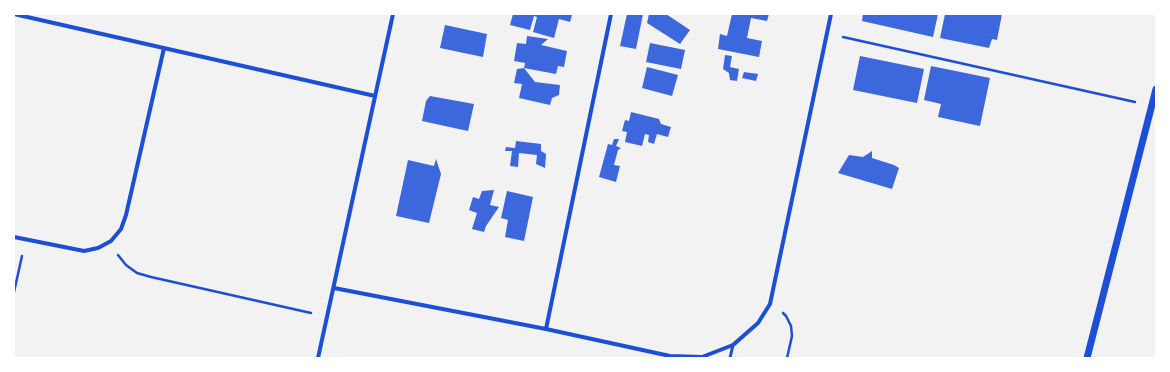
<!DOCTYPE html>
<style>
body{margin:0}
#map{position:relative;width:1170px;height:372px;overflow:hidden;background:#f2f2f2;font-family:Inter,sans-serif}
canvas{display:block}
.frame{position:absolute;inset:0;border:15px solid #fff;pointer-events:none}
</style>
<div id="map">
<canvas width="1170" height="372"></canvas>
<div class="frame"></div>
</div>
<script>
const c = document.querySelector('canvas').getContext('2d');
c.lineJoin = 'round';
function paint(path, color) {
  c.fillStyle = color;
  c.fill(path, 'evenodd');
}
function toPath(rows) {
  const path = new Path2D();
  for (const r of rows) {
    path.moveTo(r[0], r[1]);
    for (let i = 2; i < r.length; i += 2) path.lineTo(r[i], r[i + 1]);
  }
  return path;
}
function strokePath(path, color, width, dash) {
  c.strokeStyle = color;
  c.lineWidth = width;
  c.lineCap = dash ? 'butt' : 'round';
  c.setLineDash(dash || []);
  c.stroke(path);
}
paint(toPath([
 [513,14,569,14,572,15,570,22,559,19,554,38,533,32,537,17,534,16,530,30,510,25],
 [627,14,643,14,636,49,620,46],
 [649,14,666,14,690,30,680,44,647,23],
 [732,14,769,14,767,21,751,18,747,38,762,41,759,57,718,49,720,34,727,36],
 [863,14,938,14,933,37,862,21],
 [945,14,1002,14,997,40,992,39,989,48,940,38],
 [445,25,487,34,483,57,440,48],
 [527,36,548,39,541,45,567,51,564,67,558,66,556,74,524,68,535,82,560,85,559,95,552,98,550,105,519,98,522,84,514,83,517,69,524,68,525,63,514,61,517,43,526,44],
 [650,43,685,50,681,69,646,62],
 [725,55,732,56,730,67,739,69,737,81,730,80,729,73,723,69],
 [860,56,924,69,917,103,853,90],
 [931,66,990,78,980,126,938,117,941,104,924,100],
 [647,67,678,75,672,96,642,88],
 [744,72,758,74,756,81,742,78],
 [430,96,474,104,468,131,422,121,426,101],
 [631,112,659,119,661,124,671,127,668,137,657,134,654,144,648,142,649,135,645,134,642,146,625,142,627,132,622,131,625,120,629,121],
 [614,139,619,139,616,146,621,148,618,150,614,165,620,166,616,182,599,177,608,144,612,145],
 [516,141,541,144,541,151,546,154,545,168,536,164,537,155,519,153,518,167,510,166,512,151,505,151,506,147,515,148],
 [872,151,872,158,894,165,899,168,892,189,838,173,849,155,863,157],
 [436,159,441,174,429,223,396,216,408,160,434,166],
 [494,190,490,205,499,207,486,226,484,232,472,229,477,213,469,210,473,197,479,199,482,191],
 [507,191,533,197,524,241,505,237,508,220,501,218]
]), '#3d67dc');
strokePath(toPath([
 [843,37,1135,102],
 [118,255,126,265,137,273,151,277,311,313],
 [14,292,22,256],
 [783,313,786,316,791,326,792,336,787,358]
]), '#1d4ed8', 2.5);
strokePath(toPath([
 [730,358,733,345]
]), '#1d4ed8', 3);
strokePath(toPath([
 [14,14,375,96],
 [14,237,84,251,98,248,111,241,121,229,126,215,164,48],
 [334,288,546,329,670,356,702,357,733,345,758,323,770,304,831,14],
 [546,329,611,14],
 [318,358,393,14]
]), '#1d4ed8', 4);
strokePath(toPath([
 [1087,358,1156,89]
]), '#1d4ed8', 7);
</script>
